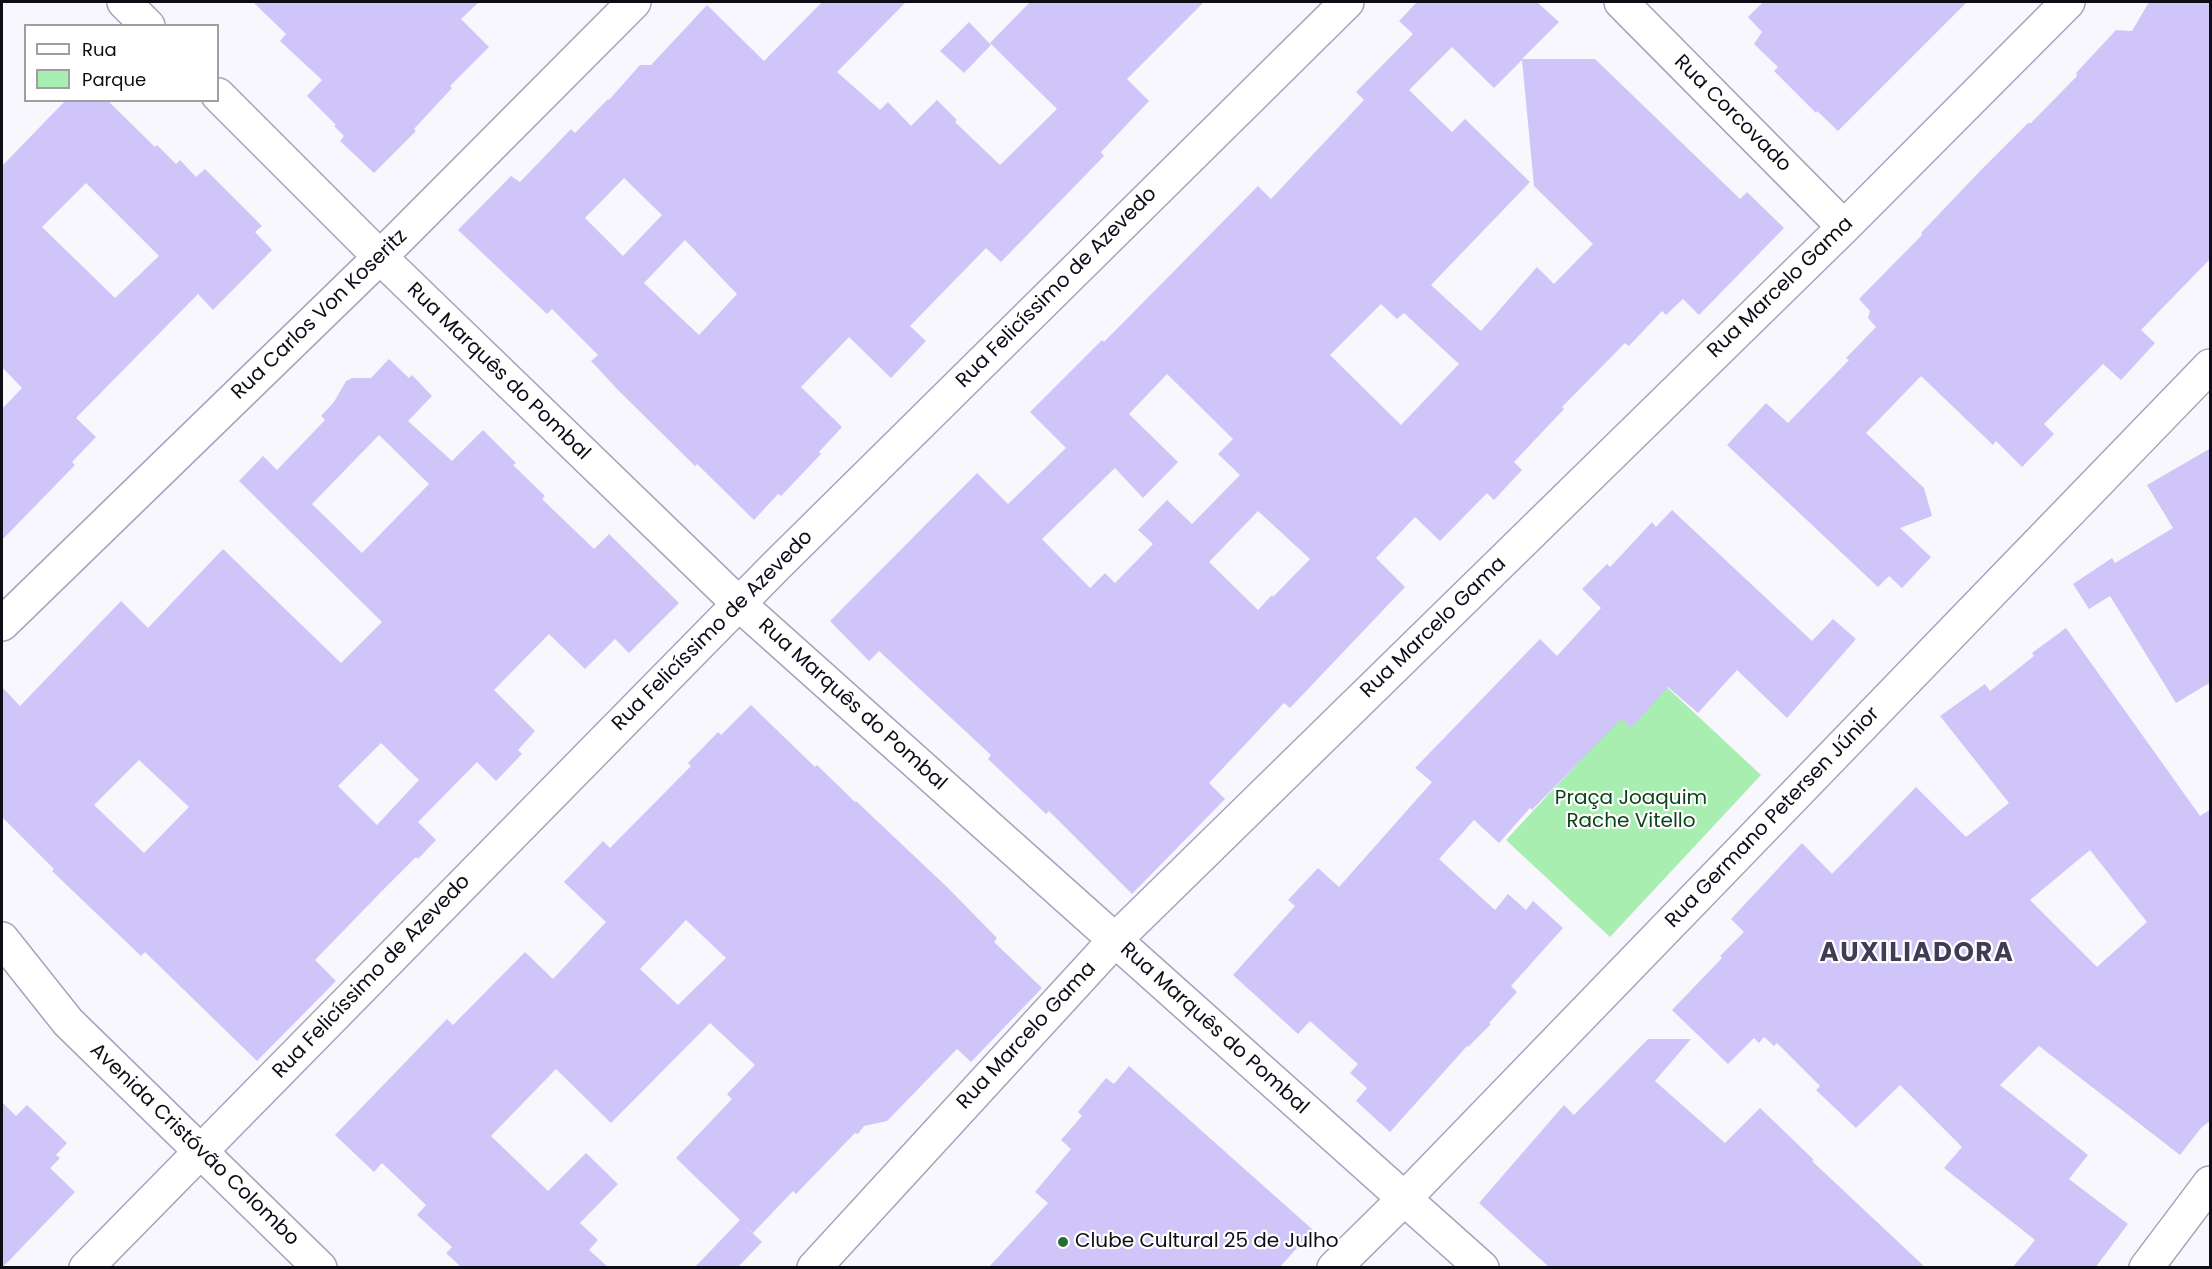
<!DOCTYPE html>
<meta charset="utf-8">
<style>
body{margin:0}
#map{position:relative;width:2212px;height:1269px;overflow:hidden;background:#f8f7fd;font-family:Poppins,sans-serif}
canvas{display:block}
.frame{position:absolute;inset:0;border:3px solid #0e0c15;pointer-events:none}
.legend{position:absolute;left:24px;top:24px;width:195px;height:78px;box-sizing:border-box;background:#fff;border:2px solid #9f9ea1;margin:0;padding:8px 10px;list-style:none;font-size:18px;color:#0e0c15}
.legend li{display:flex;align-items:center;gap:12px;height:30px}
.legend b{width:30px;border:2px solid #9f9ea1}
</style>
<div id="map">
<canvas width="2212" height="1269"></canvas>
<div class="frame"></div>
<ul class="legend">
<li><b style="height:8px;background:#fff"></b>Rua</li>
<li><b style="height:16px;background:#a9eeb1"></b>Parque</li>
</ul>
</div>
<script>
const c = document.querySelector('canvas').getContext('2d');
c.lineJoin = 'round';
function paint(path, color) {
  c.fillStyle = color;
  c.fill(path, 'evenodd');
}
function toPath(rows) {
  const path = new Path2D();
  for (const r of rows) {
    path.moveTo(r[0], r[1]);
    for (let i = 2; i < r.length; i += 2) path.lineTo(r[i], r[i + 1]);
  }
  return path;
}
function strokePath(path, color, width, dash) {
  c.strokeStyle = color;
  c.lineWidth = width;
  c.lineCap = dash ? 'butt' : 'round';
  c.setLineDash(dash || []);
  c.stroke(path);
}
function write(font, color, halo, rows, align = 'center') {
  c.font = font + ' Poppins,sans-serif';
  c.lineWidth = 4.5;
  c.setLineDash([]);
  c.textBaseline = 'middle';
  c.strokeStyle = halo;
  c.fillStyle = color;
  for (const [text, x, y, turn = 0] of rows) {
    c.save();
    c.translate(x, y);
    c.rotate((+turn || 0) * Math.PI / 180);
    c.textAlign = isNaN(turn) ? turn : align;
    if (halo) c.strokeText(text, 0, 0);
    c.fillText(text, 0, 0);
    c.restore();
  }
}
paint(toPath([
 [1657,678,1761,775,1610,937,1506,840]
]), '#a9eeb1');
paint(toPath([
 [253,2,479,2,461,19,489,47,450,86,452,88,414,129,416,131,374,173,340,141,344,136,334,126,336,125,307,96,322,80,280,41,286,34],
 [822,2,906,2,837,72,880,110,888,102,911,126,937,100,957,120,955,122,1000,165,1057,109,990,43,1030,2,1204,2,1127,79,1149,101,1101,152,1104,156,1001,262,986,248,910,326,926,341,891,378,849,337,801,387,842,427,819,452,821,454,781,496,778,494,754,520,697,464,695,466,618,390,591,361,598,355,552,309,547,314,458,230,511,176,520,182,571,129,575,133,608,99,609,100,640,65,651,65,707,5,764,61],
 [624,178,662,215,623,256,585,218],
 [685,240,737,294,699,335,644,283],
 [1417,2,1537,2,1559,22,1522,59,1595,59,1740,199,1747,192,1784,228,1699,315,1683,299,1666,315,1662,311,1629,346,1625,343,1562,407,1564,409,1514,462,1522,470,1494,500,1487,493,1440,541,1415,517,1376,558,1405,587,1290,708,1284,703,1209,783,1225,799,1132,894,1049,811,1046,814,988,759,991,755,879,651,869,661,830,621,977,473,1008,504,1066,448,1030,412,1102,340,1104,342,1258,186,1271,199,1364,100,1356,92,1413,34,1399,21],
 [1452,47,1494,88,1522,60,1534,186,1593,244,1554,284,1537,267,1481,331,1431,285,1530,182,1465,119,1452,132,1409,90],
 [1381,304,1397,319,1404,313,1459,364,1401,425,1330,355],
 [1167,374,1233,439,1218,454,1240,475,1192,524,1167,500,1138,530,1153,544,1115,583,1105,573,1090,588,1042,539,1115,468,1143,498,1178,462,1129,414],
 [1258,511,1310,559,1273,597,1272,595,1258,610,1209,562],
 [1763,2,1967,2,1838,131,1817,111,1816,113,1774,71,1778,67,1754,44,1762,32,1748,17],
 [2149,2,2211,2,2211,258,2141,330,2155,343,2121,380,2103,364,2044,424,2054,434,2022,467,1996,441,1993,445,1921,376,1866,433,1924,488,1932,516,1900,528,1931,557,1902,588,1889,576,1878,587,1727,445,1766,403,1788,423,1849,360,1846,358,1876,327,1868,318,1870,311,1859,299,1922,235,1921,233,1981,170,2029,122,2030,124,2077,76,2076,73,2116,30,2132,31],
 [969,22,991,45,964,73,940,51],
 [66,100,107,100,155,147,157,145,176,164,180,160,196,177,205,169,262,226,255,232,272,250,213,310,198,294,76,418,96,437,72,462,75,465,2,540,2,409,22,388,2,367,2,166],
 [86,183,159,256,115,298,42,227],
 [389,359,409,378,412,375,432,396,408,421,452,461,483,430,516,463,513,465,545,496,542,499,594,549,609,534,679,603,629,653,615,639,585,669,549,634,494,690,535,731,518,750,522,754,496,781,477,762,418,822,436,840,418,859,416,857,381,892,315,960,336,981,257,1061,145,952,141,956,52,871,54,869,2,817,2,687,20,706,121,601,148,628,223,549,341,663,382,622,239,481,263,456,277,470,325,420,321,416,334,402,346,381,352,378,371,378],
 [379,435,429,484,362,553,312,504],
 [381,743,419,780,377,825,338,786],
 [139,760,189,807,144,853,94,805],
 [2211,448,2211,682,2176,703,2110,596,2089,609,2073,584,2112,558,2115,563,2173,528,2147,485],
 [1672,510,1812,641,1833,619,1856,639,1787,718,1737,670,1698,713,1668,687,1631,728,1621,719,1532,810,1530,808,1499,843,1474,820,1439,859,1495,910,1508,894,1526,910,1533,901,1563,928,1511,986,1517,992,1489,1023,1491,1024,1468,1047,1467,1046,1390,1132,1356,1101,1367,1088,1350,1073,1358,1064,1310,1021,1298,1034,1233,975,1295,906,1288,900,1318,868,1339,887,1432,782,1415,768,1540,639,1557,656,1601,608,1582,589,1607,564,1610,567,1613,564,1652,522,1656,527],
 [2066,628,2200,816,2211,809,2211,1120,2201,1128,2180,1155,2039,1046,2000,1085,2088,1155,2069,1179,2128,1224,2095,1268,2012,1268,2035,1240,1944,1168,1962,1147,1900,1085,1856,1128,1816,1090,1820,1086,1777,1043,1774,1046,1764,1037,1759,1043,1754,1038,1728,1064,1672,1010,1722,958,1720,956,1744,932,1731,919,1802,843,1832,874,1916,787,1966,837,2009,803,1940,716,1985,684,1990,691,2034,656,2032,653],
 [2090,850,2147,922,2097,967,2030,900],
 [751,705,815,767,817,765,855,802,856,801,947,887,997,938,994,942,1042,988,971,1062,957,1049,887,1121,864,1126,858,1134,855,1133,796,1194,793,1191,753,1233,744,1225,762,1242,737,1268,694,1268,740,1220,676,1158,732,1099,727,1094,755,1065,710,1023,611,1123,556,1069,491,1136,548,1191,586,1153,618,1184,580,1223,598,1240,589,1250,609,1268,462,1268,446,1253,452,1247,417,1215,426,1205,382,1163,374,1172,335,1135,447,1019,453,1025,525,952,553,979,606,922,564,882,603,841,610,848,691,766,688,763,718,732,721,735],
 [686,920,726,958,678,1005,640,969],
 [1648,1039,1691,1039,1655,1081,1725,1143,1760,1108,1814,1160,1812,1161,1926,1268,1550,1268,1479,1203,1564,1105,1574,1115],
 [1129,1066,1313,1230,1279,1268,988,1268,1048,1203,1035,1192,1071,1149,1061,1140,1082,1116,1078,1112,1106,1078,1114,1084],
 [2,1102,16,1116,27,1105,67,1143,56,1155,60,1158,50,1168,75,1192,2,1268]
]), '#d0c5f8');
const minor = toPath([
 [124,2,148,26],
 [1621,2,1844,227],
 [218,95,380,257,739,604,1482,1268],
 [2,624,380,257,634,2],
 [86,1268,777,565,1347,2],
 [814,1268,1115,940,1844,227,2068,2],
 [1334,1268,1405,1198,2210,366],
 [2146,1268,2210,1183]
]);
const major = toPath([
 [2,939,68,1022,320,1268]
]);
strokePath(minor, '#a8a2bd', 36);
strokePath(major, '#a8a2bd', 36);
strokePath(minor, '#fff', 33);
strokePath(major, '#fff', 33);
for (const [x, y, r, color] of [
 [1063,1242,6,"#286c36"]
]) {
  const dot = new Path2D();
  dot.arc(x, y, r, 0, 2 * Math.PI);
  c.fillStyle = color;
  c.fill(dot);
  strokePath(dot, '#fff', 2);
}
write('20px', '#0e0c15', '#fff', [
 ["Rua Corcovado",1732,114,45],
 ["Rua Felicíssimo de Azevedo",1057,288,-45],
 ["Rua Marcelo Gama",1781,288,-44],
 ["Rua Carlos Von Koseritz",320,315,-44],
 ["Rua Marquês do Pombal",498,372,44],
 ["Rua Marcelo Gama",1434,628,-44],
 ["Rua Felicíssimo de Azevedo",713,631,-45],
 ["Rua Marquês do Pombal",852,705,42],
 ["Rua Germano Petersen Júnior",1773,818,-46],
 ["Rua Felicíssimo de Azevedo",372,977,-46],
 ["Rua Marquês do Pombal",1214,1029,42],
 ["Rua Marcelo Gama",1027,1036,-47],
 ["Avenida Cristóvão Colombo",194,1145,44]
]);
write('20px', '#0b431a', '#fff', [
 ["Praça Joaquim",1631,799],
 ["Rache Vitello",1631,822]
]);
write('20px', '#0e0c15', '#fff', [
 ["Clube Cultural 25 de Julho",1075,1242]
], 'left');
c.letterSpacing = '1.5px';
write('bold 26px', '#413c53', '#fff', [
 ["AUXILIADORA",1917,954]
]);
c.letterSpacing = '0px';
</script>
